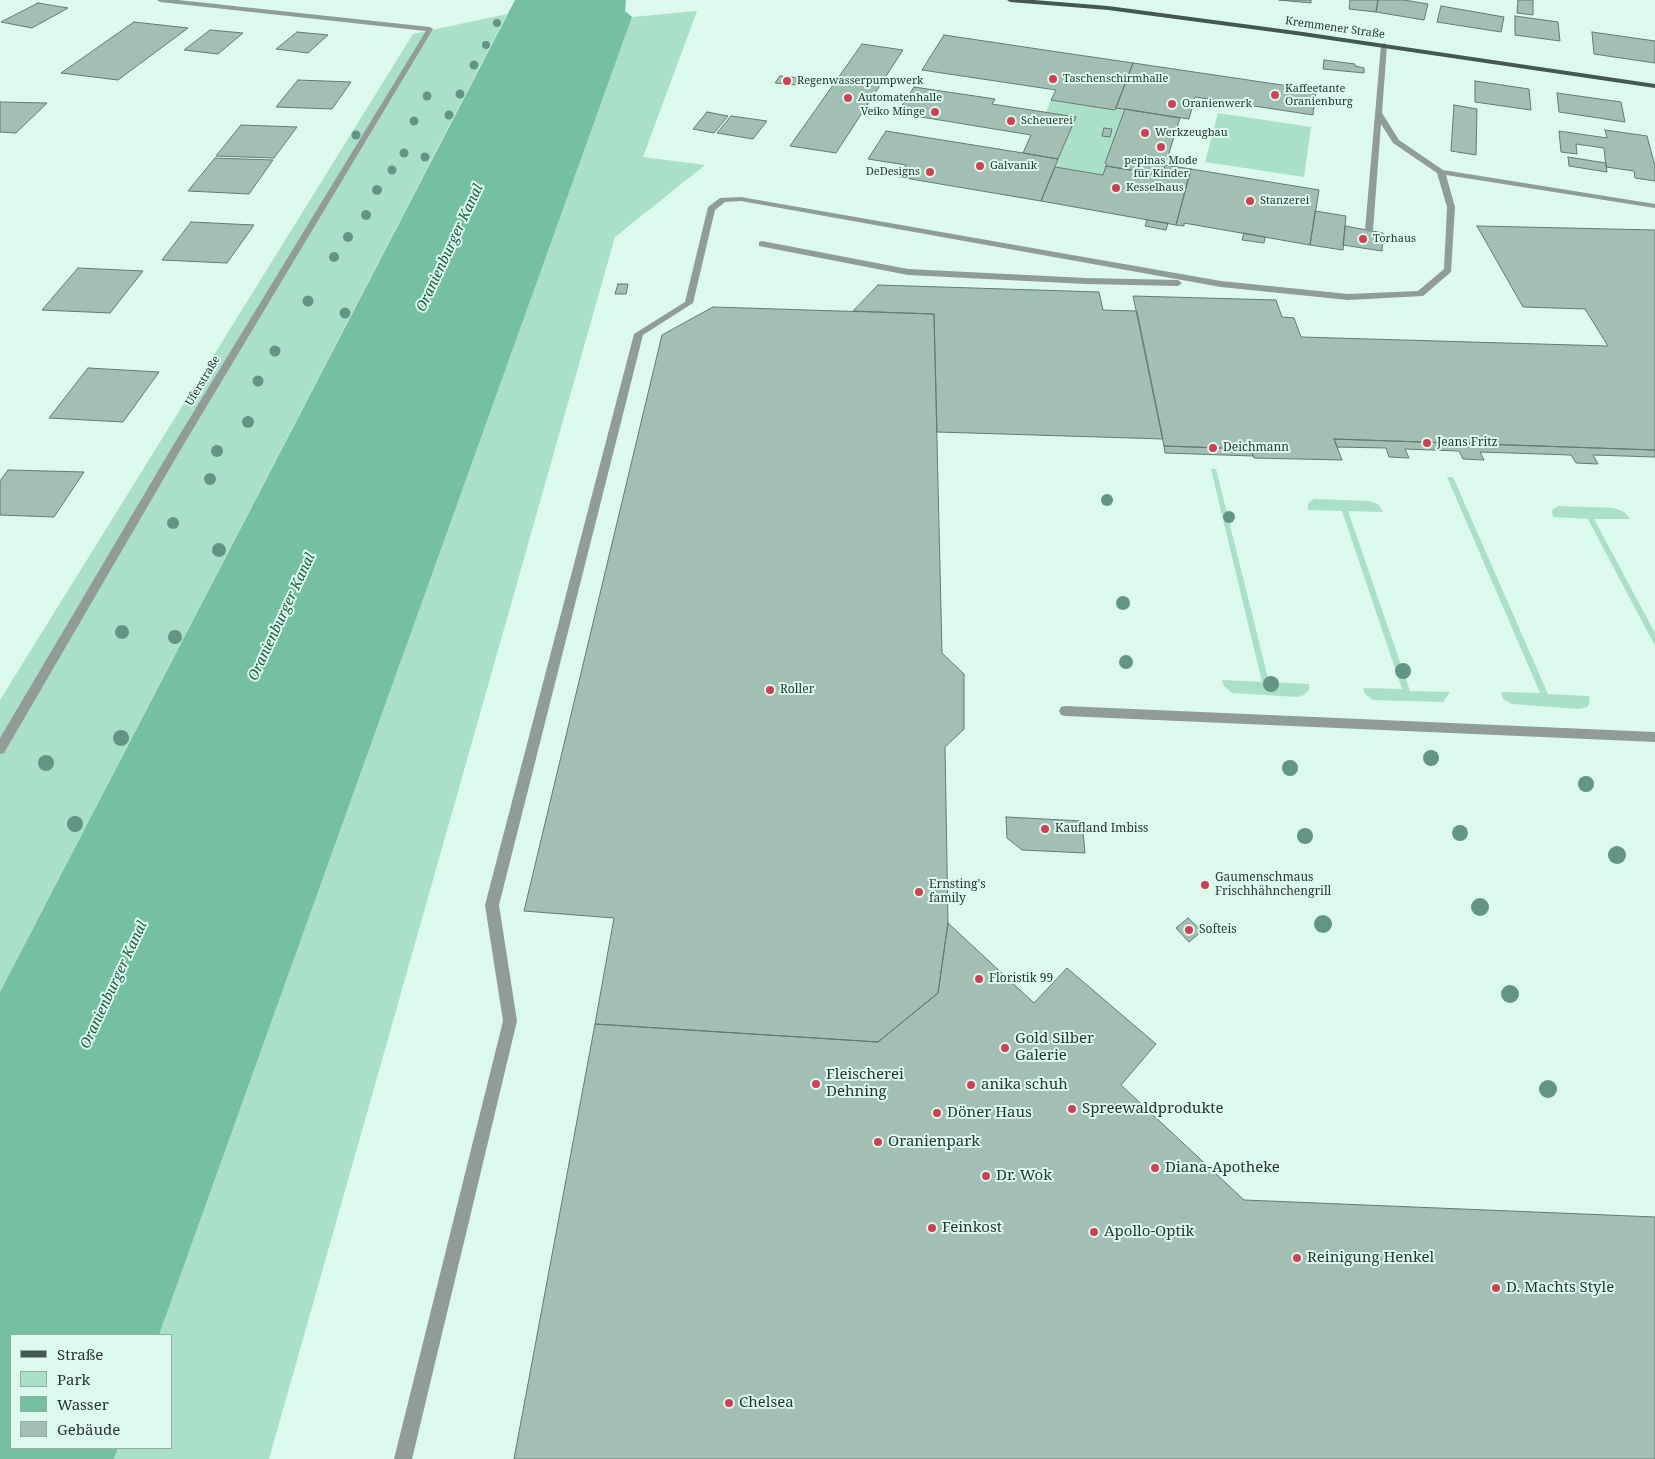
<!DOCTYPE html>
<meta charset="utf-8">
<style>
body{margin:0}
#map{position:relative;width:1655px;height:1459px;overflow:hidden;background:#dbf9ec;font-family:"Noto Serif",serif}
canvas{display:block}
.legend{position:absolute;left:10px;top:1334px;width:162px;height:115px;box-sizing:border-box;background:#dbf9ec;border:1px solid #94aba1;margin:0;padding:6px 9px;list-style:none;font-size:15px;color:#2a3531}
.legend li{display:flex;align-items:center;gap:10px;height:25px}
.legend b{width:25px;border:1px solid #94aba1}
</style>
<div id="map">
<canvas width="1655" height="1459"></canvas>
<ul class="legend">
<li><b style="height:6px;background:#43584f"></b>Straße</li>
<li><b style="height:14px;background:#aadfc9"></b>Park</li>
<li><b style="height:14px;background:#75bfa2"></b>Wasser</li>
<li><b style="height:14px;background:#a3bfb3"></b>Gebäude</li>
</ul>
</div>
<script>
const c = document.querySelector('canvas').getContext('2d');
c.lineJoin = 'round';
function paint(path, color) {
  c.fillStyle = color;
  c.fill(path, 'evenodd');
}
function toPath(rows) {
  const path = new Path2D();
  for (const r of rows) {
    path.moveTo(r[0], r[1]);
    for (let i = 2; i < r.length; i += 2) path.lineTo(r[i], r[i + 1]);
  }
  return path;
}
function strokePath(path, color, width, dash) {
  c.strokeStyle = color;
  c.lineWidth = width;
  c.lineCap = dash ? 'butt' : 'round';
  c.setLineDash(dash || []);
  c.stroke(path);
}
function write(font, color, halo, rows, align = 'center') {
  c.font = font + ' "Noto Serif",serif';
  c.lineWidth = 4;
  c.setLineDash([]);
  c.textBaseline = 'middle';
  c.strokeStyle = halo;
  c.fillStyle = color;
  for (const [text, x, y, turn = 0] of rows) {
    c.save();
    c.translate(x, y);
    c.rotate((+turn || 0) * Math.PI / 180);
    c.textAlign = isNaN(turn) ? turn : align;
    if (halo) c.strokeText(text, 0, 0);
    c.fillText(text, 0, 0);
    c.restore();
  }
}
paint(toPath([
 [697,11,643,157,705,165,615,237,269,1459,114,1459,118,1448,171,1448,171,1335,159,1335,632,17],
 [507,14,0,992,0,700,413,34],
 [1051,100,1115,110,1116,108,1125,109,1105,163,1107,164,1103,175,1055,167,1076,117,1046,112],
 [1218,113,1311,127,1304,177,1205,162],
 [1211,469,1216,469,1269,682,1309,684,1309,690,1304,695,1297,697,1232,693,1224,686,1222,680,1262,682],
 [1447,477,1453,477,1548,694,1589,696,1590,702,1587,707,1579,709,1512,704,1503,699,1501,692,1540,693],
 [1314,499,1370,501,1379,505,1383,512,1348,511,1410,691,1450,692,1443,702,1373,700,1365,694,1363,688,1402,689,1342,511,1308,510,1308,503],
 [1558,506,1614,508,1624,512,1630,519,1594,519,1655,633,1655,646,1588,519,1553,517,1552,510]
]), '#aadfc9');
paint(toPath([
 [515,0,626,0,625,11,632,17,159,1335,11,1335,11,1448,118,1448,114,1459,0,1459,0,992]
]), '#75bfa2');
const building = toPath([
 [1279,0,1311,0,1311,3,1279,0],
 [1350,0,1378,0,1376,12,1349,9,1350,0],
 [1378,0,1404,0,1428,4,1424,20,1376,12,1378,0],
 [1518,0,1533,0,1533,15,1517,13,1518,0],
 [38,3,68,8,32,28,1,22,38,3],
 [1441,6,1504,17,1501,32,1437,22,1441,6],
 [1515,16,1558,22,1560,41,1515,35,1515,16],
 [134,22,188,28,118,80,61,73,134,22],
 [210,30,243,33,218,54,184,50,210,30],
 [297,32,328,35,308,53,276,49,297,32],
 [1592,32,1655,41,1655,63,1594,54,1592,32],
 [944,35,1058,52,1133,63,1115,110,1051,100,1056,90,922,70,944,35],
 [862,44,903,50,836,153,790,146,862,44],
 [1324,60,1355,64,1355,66,1364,68,1364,73,1323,69,1324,60],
 [1133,63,1316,90,1313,115,1195,97,1189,119,1116,108,1133,63],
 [780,76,800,78,795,85,775,83,780,76],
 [298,80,351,82,332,109,276,107,298,80],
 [1475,81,1529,89,1531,110,1475,102,1475,81],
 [914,87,995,99,992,104,1076,117,1058,159,1023,153,1031,135,897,113,914,87],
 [1557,93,1621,102,1625,122,1559,112,1557,93],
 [0,102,47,103,16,133,0,132,0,102],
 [1454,105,1477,109,1476,155,1451,151,1454,105],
 [1125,109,1180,118,1162,175,1106,166,1107,164,1105,163,1125,109],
 [707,112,728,116,714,133,693,129,707,112],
 [731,116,767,121,753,139,717,133,731,116],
 [241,125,297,127,274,158,216,156,241,125],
 [1104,128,1112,129,1110,137,1102,136,1104,128],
 [1605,130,1647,136,1655,166,1655,181,1635,178,1634,171,1606,167,1604,148,1576,144,1577,154,1561,152,1559,131,1607,138,1605,130],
 [886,131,1023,153,1058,159,1041,201,899,177,906,165,868,159,886,131],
 [1568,157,1606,163,1607,172,1569,166,1568,157],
 [215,158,273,160,249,194,188,191,215,158],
 [1165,165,1191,169,1176,225,1041,201,1055,167,1103,175,1106,166,1162,175,1165,165],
 [1191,169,1319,190,1310,245,1184,223,1184,226,1176,225,1191,169],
 [1315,211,1346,216,1343,250,1310,245,1315,211],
 [1147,220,1168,223,1166,230,1145,226,1147,220],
 [191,222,254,225,227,263,162,260,191,222],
 [1345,226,1383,233,1382,251,1343,245,1345,226],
 [1477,226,1655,230,1655,450,1334,439,1342,460,1254,458,1251,449,1164,446,1133,296,1276,300,1282,317,1294,318,1301,337,1608,346,1585,309,1523,307,1477,226],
 [1244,233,1265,237,1264,243,1242,240,1244,233],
 [78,268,143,271,110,313,42,310,78,268],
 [618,284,628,284,626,294,615,294,618,284],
 [878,285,1099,292,1103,310,1137,311,1163,439,937,432,934,314,853,311,878,285],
 [713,307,934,314,942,653,964,674,964,729,945,747,948,923,938,993,878,1042,595,1024,614,918,524,911,662,335,713,307],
 [88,368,159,372,123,422,49,418,88,368],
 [1334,439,1655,450,1655,457,1593,455,1598,464,1576,463,1571,455,1480,452,1484,460,1463,459,1459,451,1405,449,1409,458,1389,457,1386,448,1337,447,1334,439],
 [1164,446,1251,449,1253,456,1165,453,1164,446],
 [8,470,84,472,54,517,0,515,0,481,8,470],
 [1006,817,1082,821,1085,853,1022,850,1007,838,1006,817],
 [1188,918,1202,931,1189,942,1176,928,1188,918],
 [948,923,1034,1003,1067,968,1156,1044,1121,1085,1244,1200,1655,1217,1655,1459,514,1459,595,1024,878,1042,938,993,948,923]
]);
paint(building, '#a3bfb3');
strokePath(building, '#617b70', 1);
paint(toPath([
 [157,0,178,0,430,27,433,29,181,449,4,753,0,754,0,738,171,449,426,31,160,2,157,0],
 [1384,43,1387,45,1382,113,1399,140,1443,170,1655,204,1655,208,1446,175,1455,207,1451,272,1423,296,1348,300,1221,287,741,201,725,202,715,210,693,303,643,335,499,905,517,1021,412,1459,394,1459,503,1021,485,905,634,334,685,302,708,207,720,198,741,197,1221,281,1348,294,1418,291,1444,269,1447,207,1437,173,1393,143,1381,124,1373,230,1369,232,1365,230,1381,45,1384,43],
 [762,241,908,269,1086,278,1178,280,1182,283,1178,286,1086,284,908,275,759,246,759,242,762,241],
 [1065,706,1655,732,1655,742,1065,716,1061,715,1059,711,1061,707,1065,706]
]), '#919c97');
paint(toPath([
 [1007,0,1034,0,1108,6,1296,31,1655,84,1655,88,1296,35,1108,10,1010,2,1007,0]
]), '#43584f');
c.fillStyle = '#639585';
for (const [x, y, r] of [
 [497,23,4],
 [486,45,4],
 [474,65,4.5],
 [460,94,4.5],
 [427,96,4.5],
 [449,115,4.5],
 [414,121,4.5],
 [356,135,4.5],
 [404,153,4.5],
 [425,157,4.5],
 [392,170,4.5],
 [377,190,5],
 [366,215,5],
 [348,237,5],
 [334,257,5],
 [308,301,5.5],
 [345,313,5.5],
 [275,351,5.5],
 [258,381,5.5],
 [248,422,6],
 [217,451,6],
 [210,479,6],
 [1107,500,6],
 [1229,517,6],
 [173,523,6],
 [219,550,7],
 [1123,603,7],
 [122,632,7],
 [175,637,7],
 [1126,662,7],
 [1403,671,8],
 [1271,684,8],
 [121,738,8],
 [1431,758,8],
 [46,763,8],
 [1290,768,8],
 [1586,784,8],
 [75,824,8],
 [1460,833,8],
 [1305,836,8],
 [1617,855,9],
 [1480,907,9],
 [1323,924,9],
 [1510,994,9],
 [1548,1089,9]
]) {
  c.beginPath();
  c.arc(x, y, r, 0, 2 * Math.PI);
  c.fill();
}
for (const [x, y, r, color] of [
 [1053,79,5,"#d04053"],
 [787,81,5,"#d04053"],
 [1275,95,5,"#d04053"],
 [848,98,5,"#d04053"],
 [1172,104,5,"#d04053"],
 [935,112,5,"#d04053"],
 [1011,121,5,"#d04053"],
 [1145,133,5,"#d04053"],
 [1161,147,5,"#d04053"],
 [980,166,5,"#d04053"],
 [930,172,5,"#d04053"],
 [1116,188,5,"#d04053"],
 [1250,201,5,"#d04053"],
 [1363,239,5,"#d04053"],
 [1427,443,5,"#d04053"],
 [1213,448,5,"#d04053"],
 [770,690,5,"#d04053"],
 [1045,829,5,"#d04053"],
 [1205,885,5,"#d04053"],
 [919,892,5,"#d04053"],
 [1189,930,5,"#d04053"],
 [979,979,5,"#d04053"],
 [1005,1048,5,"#d04053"],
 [816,1084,5,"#d04053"],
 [971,1085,5,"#d04053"],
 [1072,1109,5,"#d04053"],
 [937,1113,5,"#d04053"],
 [878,1142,5,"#d04053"],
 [1155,1168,5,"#d04053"],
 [986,1176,5,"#d04053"],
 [932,1228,5,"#d04053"],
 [1094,1232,5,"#d04053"],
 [1297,1258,5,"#d04053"],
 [1496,1288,5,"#d04053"],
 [729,1403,5,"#d04053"]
]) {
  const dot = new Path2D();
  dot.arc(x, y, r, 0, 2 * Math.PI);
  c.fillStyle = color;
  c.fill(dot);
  strokePath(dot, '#dbf9ec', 2);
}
write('11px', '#2a3531', '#dbf9ec', [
 ["Kremmener Straße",1335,28,8],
 ["Uferstraße",203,381,-59]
]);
write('11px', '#2a3531', '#dbf9ec', [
 ["Taschenschirmhalle",1063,79],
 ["Regenwasserpumpwerk",797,81],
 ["Kaffeetante",1285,89],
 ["Oranienburg",1285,102],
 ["Automatenhalle",858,98],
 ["Oranienwerk",1182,104],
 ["Veiko Minge",925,112,"right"],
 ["Scheuerei",1021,121],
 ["Werkzeugbau",1155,133],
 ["pepinas Mode",1161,161,"center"],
 ["für Kinder",1161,174,"center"],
 ["Galvanik",990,166],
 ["DeDesigns",920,172,"right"],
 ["Kesselhaus",1126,188],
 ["Stanzerei",1260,201],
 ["Torhaus",1373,239]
], 'left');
write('12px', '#2a3531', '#dbf9ec', [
 ["Jeans Fritz",1437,443],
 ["Deichmann",1223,448],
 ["Roller",780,690],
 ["Kaufland Imbiss",1055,829],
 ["Gaumenschmaus",1215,878],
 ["Frischhähnchengrill",1215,892],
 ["Ernsting's",929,885],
 ["family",929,899],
 ["Softeis",1199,930],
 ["Floristik 99",989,979]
], 'left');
write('italic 14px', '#1c5743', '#dbf9ec', [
 ["Oranienburger Kanal",450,248,-65],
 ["Oranienburger Kanal",282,617,-65],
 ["Oranienburger Kanal",114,985,-65]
]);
write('15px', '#2a3531', '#dbf9ec', [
 ["Gold Silber",1015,1039],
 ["Galerie",1015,1056],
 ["Fleischerei",826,1075],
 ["Dehning",826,1092],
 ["anika schuh",981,1085],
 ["Spreewaldprodukte",1082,1109],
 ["Döner Haus",947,1113],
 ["Oranienpark",888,1142],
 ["Diana-Apotheke",1165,1168],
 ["Dr. Wok",996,1176],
 ["Feinkost",942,1228],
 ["Apollo-Optik",1104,1232],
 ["Reinigung Henkel",1307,1258],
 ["D. Machts Style",1506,1288],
 ["Chelsea",739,1403]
], 'left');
</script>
